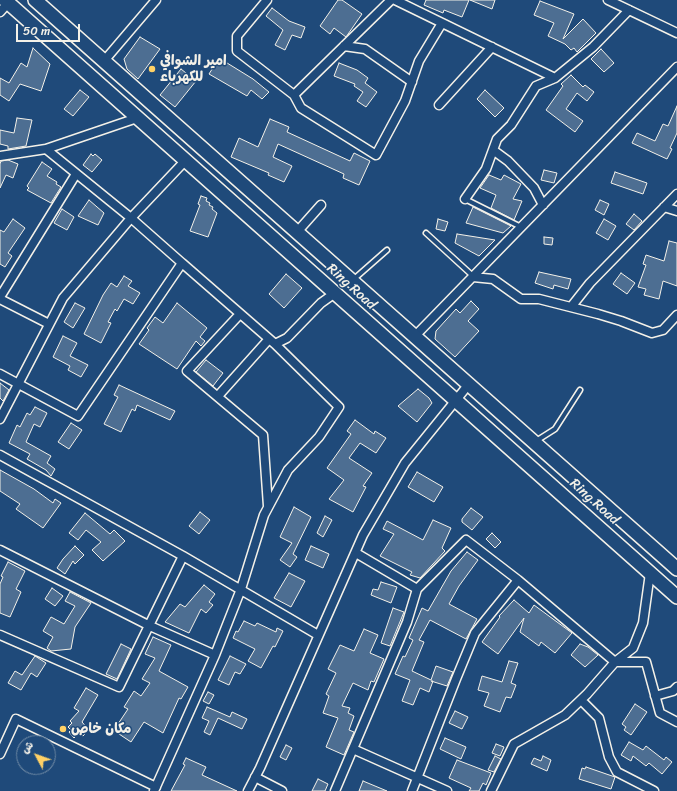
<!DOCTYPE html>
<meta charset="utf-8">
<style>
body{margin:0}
#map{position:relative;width:677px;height:791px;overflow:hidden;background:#1f4a7a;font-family:Sriracha,"Playpen Sans Arabic",sans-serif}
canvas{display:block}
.north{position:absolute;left:16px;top:735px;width:40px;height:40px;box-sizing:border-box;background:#1f4a7a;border:1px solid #748da6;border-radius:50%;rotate:311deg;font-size:11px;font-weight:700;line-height:16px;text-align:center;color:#f4f1e8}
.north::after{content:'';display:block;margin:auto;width:14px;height:18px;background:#ffd166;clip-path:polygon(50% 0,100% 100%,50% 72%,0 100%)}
.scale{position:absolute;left:16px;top:24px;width:64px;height:18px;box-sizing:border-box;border:2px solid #f4f1e8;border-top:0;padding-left:5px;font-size:12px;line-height:14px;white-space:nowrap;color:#f4f1e8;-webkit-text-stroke:3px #1f4a7a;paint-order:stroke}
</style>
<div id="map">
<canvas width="677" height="791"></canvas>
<div class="north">ش</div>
<div class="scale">50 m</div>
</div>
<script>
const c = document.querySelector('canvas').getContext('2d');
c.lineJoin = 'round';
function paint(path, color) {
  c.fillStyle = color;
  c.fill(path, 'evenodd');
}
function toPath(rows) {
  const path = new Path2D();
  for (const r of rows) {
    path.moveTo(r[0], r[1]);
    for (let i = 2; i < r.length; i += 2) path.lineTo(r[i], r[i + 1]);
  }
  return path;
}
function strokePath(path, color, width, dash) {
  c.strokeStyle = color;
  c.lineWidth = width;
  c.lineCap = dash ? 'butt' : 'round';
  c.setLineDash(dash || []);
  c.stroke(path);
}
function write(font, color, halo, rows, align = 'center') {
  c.font = font + ' Sriracha,"Playpen Sans Arabic",sans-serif';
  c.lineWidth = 3;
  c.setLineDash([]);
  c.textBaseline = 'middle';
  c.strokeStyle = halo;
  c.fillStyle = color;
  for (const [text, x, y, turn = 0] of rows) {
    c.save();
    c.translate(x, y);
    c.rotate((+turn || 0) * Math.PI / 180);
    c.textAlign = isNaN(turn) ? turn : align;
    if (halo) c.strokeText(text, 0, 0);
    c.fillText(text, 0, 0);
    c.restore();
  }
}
const building = toPath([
 [338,0,342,0,362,14,346,37,334,28,330,34,320,26,338,0],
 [426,0,469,0,462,17,444,10,443,13,424,5,426,0],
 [470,0,495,0,492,9,470,0],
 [540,1,574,14,563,39,583,19,596,33,577,52,574,48,571,50,565,44,548,36,554,23,534,15,540,1],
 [272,8,289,21,305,27,301,38,292,35,285,50,275,45,283,30,266,16,272,8],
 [140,37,160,49,138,79,127,69,124,59,140,37],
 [33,48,50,64,41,91,20,84,9,101,0,95,0,78,9,83,21,63,27,67,33,48],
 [601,49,614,63,604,72,591,59,601,49],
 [219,58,253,79,269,92,262,99,251,90,247,96,209,74,219,58],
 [339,63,357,70,368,78,365,83,377,92,366,107,357,101,363,92,354,86,355,84,334,76,339,63],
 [181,69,196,81,175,107,160,95,181,69],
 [571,75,583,87,585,85,594,92,587,101,577,93,566,109,583,121,575,132,546,110,563,86,561,84,571,75],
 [80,90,89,97,73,116,64,109,80,90],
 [485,90,504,108,495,117,477,99,485,90],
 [677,106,677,133,670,148,672,149,667,159,632,143,637,133,655,141,663,124,668,126,677,106],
 [17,118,32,120,26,146,8,149,8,146,0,144,0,130,14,133,17,118],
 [270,119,289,127,287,132,350,161,354,153,370,161,359,185,343,178,344,174,278,144,273,157,292,166,284,182,268,175,269,173,231,157,239,138,258,147,270,119],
 [91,154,93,156,95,154,102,160,92,172,83,165,91,154],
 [8,160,18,164,13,178,6,175,0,188,0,164,1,161,8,160],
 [42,162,52,169,47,176,57,182,56,184,61,187,51,203,27,190,29,188,27,186,42,162],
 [544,170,557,173,554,183,541,180,544,170],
 [615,172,647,183,643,194,611,183,615,172],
 [489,175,501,180,504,175,521,184,513,199,522,201,514,220,491,208,496,195,480,188,489,175],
 [201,196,207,198,206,201,210,203,209,205,213,207,212,209,217,213,208,237,190,231,200,205,198,204,201,196],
 [89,200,104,213,98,225,78,216,89,200],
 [600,200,609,204,604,215,595,210,600,200],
 [473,207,511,226,503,233,466,223,473,207],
 [62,209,74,217,67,230,54,223,62,209],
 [634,214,642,221,634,230,626,224,634,214],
 [13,219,25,228,8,253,12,256,5,267,0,264,0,230,4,232,13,219],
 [438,219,448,222,445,231,436,229,438,219],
 [604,219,616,226,608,240,596,233,604,219],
 [457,234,495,240,479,256,455,243,457,234],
 [544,237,553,238,552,245,544,244,544,237],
 [669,241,677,243,677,286,663,281,659,299,644,295,646,289,638,287,646,265,643,264,646,255,664,261,669,241],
 [539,272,571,279,568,289,554,285,553,289,535,283,539,272],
 [621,273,635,283,627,294,613,284,621,273],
 [286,274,302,288,284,308,269,294,286,274],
 [124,276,132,281,128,286,140,293,133,304,124,299,117,311,115,309,108,322,111,323,101,343,84,334,103,295,111,283,117,287,124,276],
 [471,301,479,309,468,321,479,331,455,357,435,339,436,331,456,309,460,313,471,301],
 [75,303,85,308,73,328,64,322,75,303],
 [177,303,207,328,200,337,205,341,201,346,196,341,177,369,139,344,149,330,147,328,155,317,163,323,177,303],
 [63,336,77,343,70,356,88,365,81,377,68,370,70,366,53,357,63,336],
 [206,360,223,373,213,386,196,372,206,360],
 [0,383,9,390,3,401,0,398,0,383],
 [119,385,175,411,170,420,137,405,135,411,132,409,121,432,104,424,118,397,114,395,119,385],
 [418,389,429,398,432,403,417,422,398,406,418,389],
 [35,407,47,413,40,427,34,424,26,442,51,456,47,463,55,469,51,476,46,470,27,459,30,454,9,443,17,425,20,427,27,413,30,415,35,407],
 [355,420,374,434,375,431,386,438,376,453,360,443,349,458,372,473,363,486,366,487,353,512,329,499,344,480,327,468,351,434,347,431,355,420],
 [71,423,82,430,69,449,58,442,71,423],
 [0,470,34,489,53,503,55,499,61,503,43,528,16,509,20,504,0,491,0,470],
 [417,472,443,487,434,502,408,487,417,472],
 [294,507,311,517,293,554,297,557,290,567,280,560,292,543,280,537,294,507],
 [471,508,483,517,472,530,462,522,462,519,471,508],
 [200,512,210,520,199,534,189,526,200,512],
 [85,513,110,534,114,530,125,541,103,561,92,550,101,542,86,530,78,540,69,533,85,513],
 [325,516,332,520,323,537,317,533,325,516],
 [433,520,451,528,442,548,445,551,420,578,410,575,412,572,380,556,394,534,383,529,387,521,423,540,433,520],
 [492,533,501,542,495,548,486,539,492,533],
 [75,546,84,555,75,564,73,561,65,574,57,568,63,559,75,546],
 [311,546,329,554,323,568,305,560,311,546],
 [467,552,478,560,459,586,449,604,477,619,466,639,430,620,419,640,424,642,412,671,431,680,436,666,453,672,447,686,431,681,433,681,429,692,420,688,413,705,402,701,410,680,395,674,403,656,405,657,413,640,409,638,422,608,428,611,451,571,467,552],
 [8,562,25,571,16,589,21,592,10,617,0,613,0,584,3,577,1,576,8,562],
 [289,573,305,581,291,607,274,598,289,573],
 [381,582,397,587,391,603,371,595,373,589,378,590,381,582],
 [204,585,215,594,209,602,213,605,206,613,201,609,189,633,165,622,180,604,185,607,204,585],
 [52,588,63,596,55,606,45,599,52,588],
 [70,592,91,603,75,627,71,649,51,651,47,648,53,637,43,631,51,617,64,624,75,606,65,601,70,592],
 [514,600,529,613,534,605,572,633,555,653,541,642,539,646,520,632,524,618,498,654,482,642,500,617,499,616,514,600],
 [393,608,404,612,390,646,381,643,393,608],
 [244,621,255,626,257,623,276,632,277,628,283,631,275,647,273,646,261,668,248,661,255,649,233,638,236,631,238,632,244,621],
 [364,629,378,635,370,653,384,659,374,682,371,681,368,690,353,683,342,706,350,708,348,713,354,716,349,730,354,732,344,755,326,747,338,718,323,713,329,696,326,694,336,673,328,669,340,645,354,651,364,629],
 [153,637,171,645,159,671,188,687,181,699,179,698,163,733,144,722,131,742,116,732,120,726,118,724,128,709,124,707,134,691,141,696,150,683,142,679,155,658,145,654,153,637],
 [121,644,131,649,117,679,106,674,121,644],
 [580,644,588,647,598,655,585,667,571,655,580,644],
 [35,656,46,663,37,677,31,673,21,690,8,683,15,671,22,675,35,656],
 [230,656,246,664,240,674,235,672,229,685,218,680,230,656],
 [509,661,518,663,511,683,516,685,511,698,506,697,500,712,484,706,489,693,478,690,482,676,502,682,509,661],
 [86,688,98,695,82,722,89,730,83,736,79,733,74,738,69,732,71,730,68,727,72,723,70,721,79,711,74,708,86,688],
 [208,692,214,695,209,704,203,701,208,692],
 [635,704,647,712,631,735,624,730,626,727,622,724,635,704],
 [207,707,230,717,232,712,247,719,242,729,218,718,210,735,204,732,209,721,202,718,207,707],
 [455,711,468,717,462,729,449,723,455,711],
 [445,738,466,747,461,759,440,749,445,738],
 [629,742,643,750,646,746,664,760,666,757,672,762,662,774,649,763,646,766,633,756,631,761,621,755,629,742],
 [496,744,504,747,500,756,492,753,496,744],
 [286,745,292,748,286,760,280,757,286,745],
 [495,756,501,759,494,772,488,770,495,756],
 [543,756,551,760,547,771,531,764,534,758,541,761,543,756],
 [186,758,206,767,202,775,237,791,171,791,185,765,183,764,186,758],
 [457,760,491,773,486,785,483,783,479,791,469,791,471,788,449,778,457,760],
 [586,767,615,777,611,789,579,779,582,768,585,769,586,767],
 [318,779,328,784,325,791,312,791,318,779],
 [363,781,387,791,359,791,363,781]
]);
paint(building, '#4d6e92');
strokePath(building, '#f4f1e8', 1);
const service = toPath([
 [465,199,521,227],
 [426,233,473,276],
 [354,279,387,250],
 [536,441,555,429,580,390]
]);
const minor = toPath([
 [267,0,237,36,237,51,294,95,391,0],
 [395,0,555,78,536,86,511,125,497,139,486,169,465,199],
 [608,0,677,33],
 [0,12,8,3],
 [344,46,365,49,412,82],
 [104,61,156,0],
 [555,78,593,47,629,10],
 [294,95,301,108,376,155,405,101,419,61,442,23],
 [439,105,492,47],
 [137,118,46,149,131,218,182,263],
 [493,150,508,161,534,188,543,205],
 [0,156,46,149],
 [664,207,677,211],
 [297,232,321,205],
 [473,277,493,279,521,299,539,299,598,314,621,321,652,333,663,330,677,315],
 [0,297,76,174],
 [0,299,49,324],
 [571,307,590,283,677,194],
 [240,314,187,371,263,435,268,506],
 [415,336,677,67],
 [275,344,287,338,321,303,335,293],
 [0,374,78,416,182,263,275,344,339,407,319,437,288,470,264,515,241,589,215,655,154,791],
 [218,396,269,339],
 [0,419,63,298,131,218,185,161],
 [0,455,183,556,318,635],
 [0,550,150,626,215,655],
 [417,589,466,540,518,580],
 [0,635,119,687,183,556],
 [655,696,673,691,677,687],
 [581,700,599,718,609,757,617,772,654,791],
 [353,749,447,791],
 [0,754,16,719,156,787],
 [255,777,282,791],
 [248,791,260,768,363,535,405,463,469,384],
 [335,791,407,622,417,589,356,553],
 [412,791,456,679,475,633,518,580,615,662,646,662,660,713,677,722],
 [491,791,514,744,565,715,587,694,615,662,633,648,643,623,650,573]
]);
const primary = toPath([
 [5,0,677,597],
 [35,0,677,569]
]);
strokePath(service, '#f4f1e8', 7);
strokePath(minor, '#f4f1e8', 11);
strokePath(primary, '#f4f1e8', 16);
strokePath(service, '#1f4a7a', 4);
strokePath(minor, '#1f4a7a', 8);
strokePath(primary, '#1f4a7a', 13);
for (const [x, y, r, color] of [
 [152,69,4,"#ffd166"],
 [63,729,4,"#ffd166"]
]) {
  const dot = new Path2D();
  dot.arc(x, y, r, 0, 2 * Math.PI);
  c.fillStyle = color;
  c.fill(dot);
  strokePath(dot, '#1f4a7a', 1.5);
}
write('bold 14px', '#f4f1e8', '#1f4a7a', [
 ["امير الشوافي",160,61],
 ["للكهرباء",160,77],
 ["مكان خاص",71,729]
], 'left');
write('14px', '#f4f1e8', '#1f4a7a', [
 ["Ring Road",351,287,42],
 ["Ring Road",594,502,42]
]);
</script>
